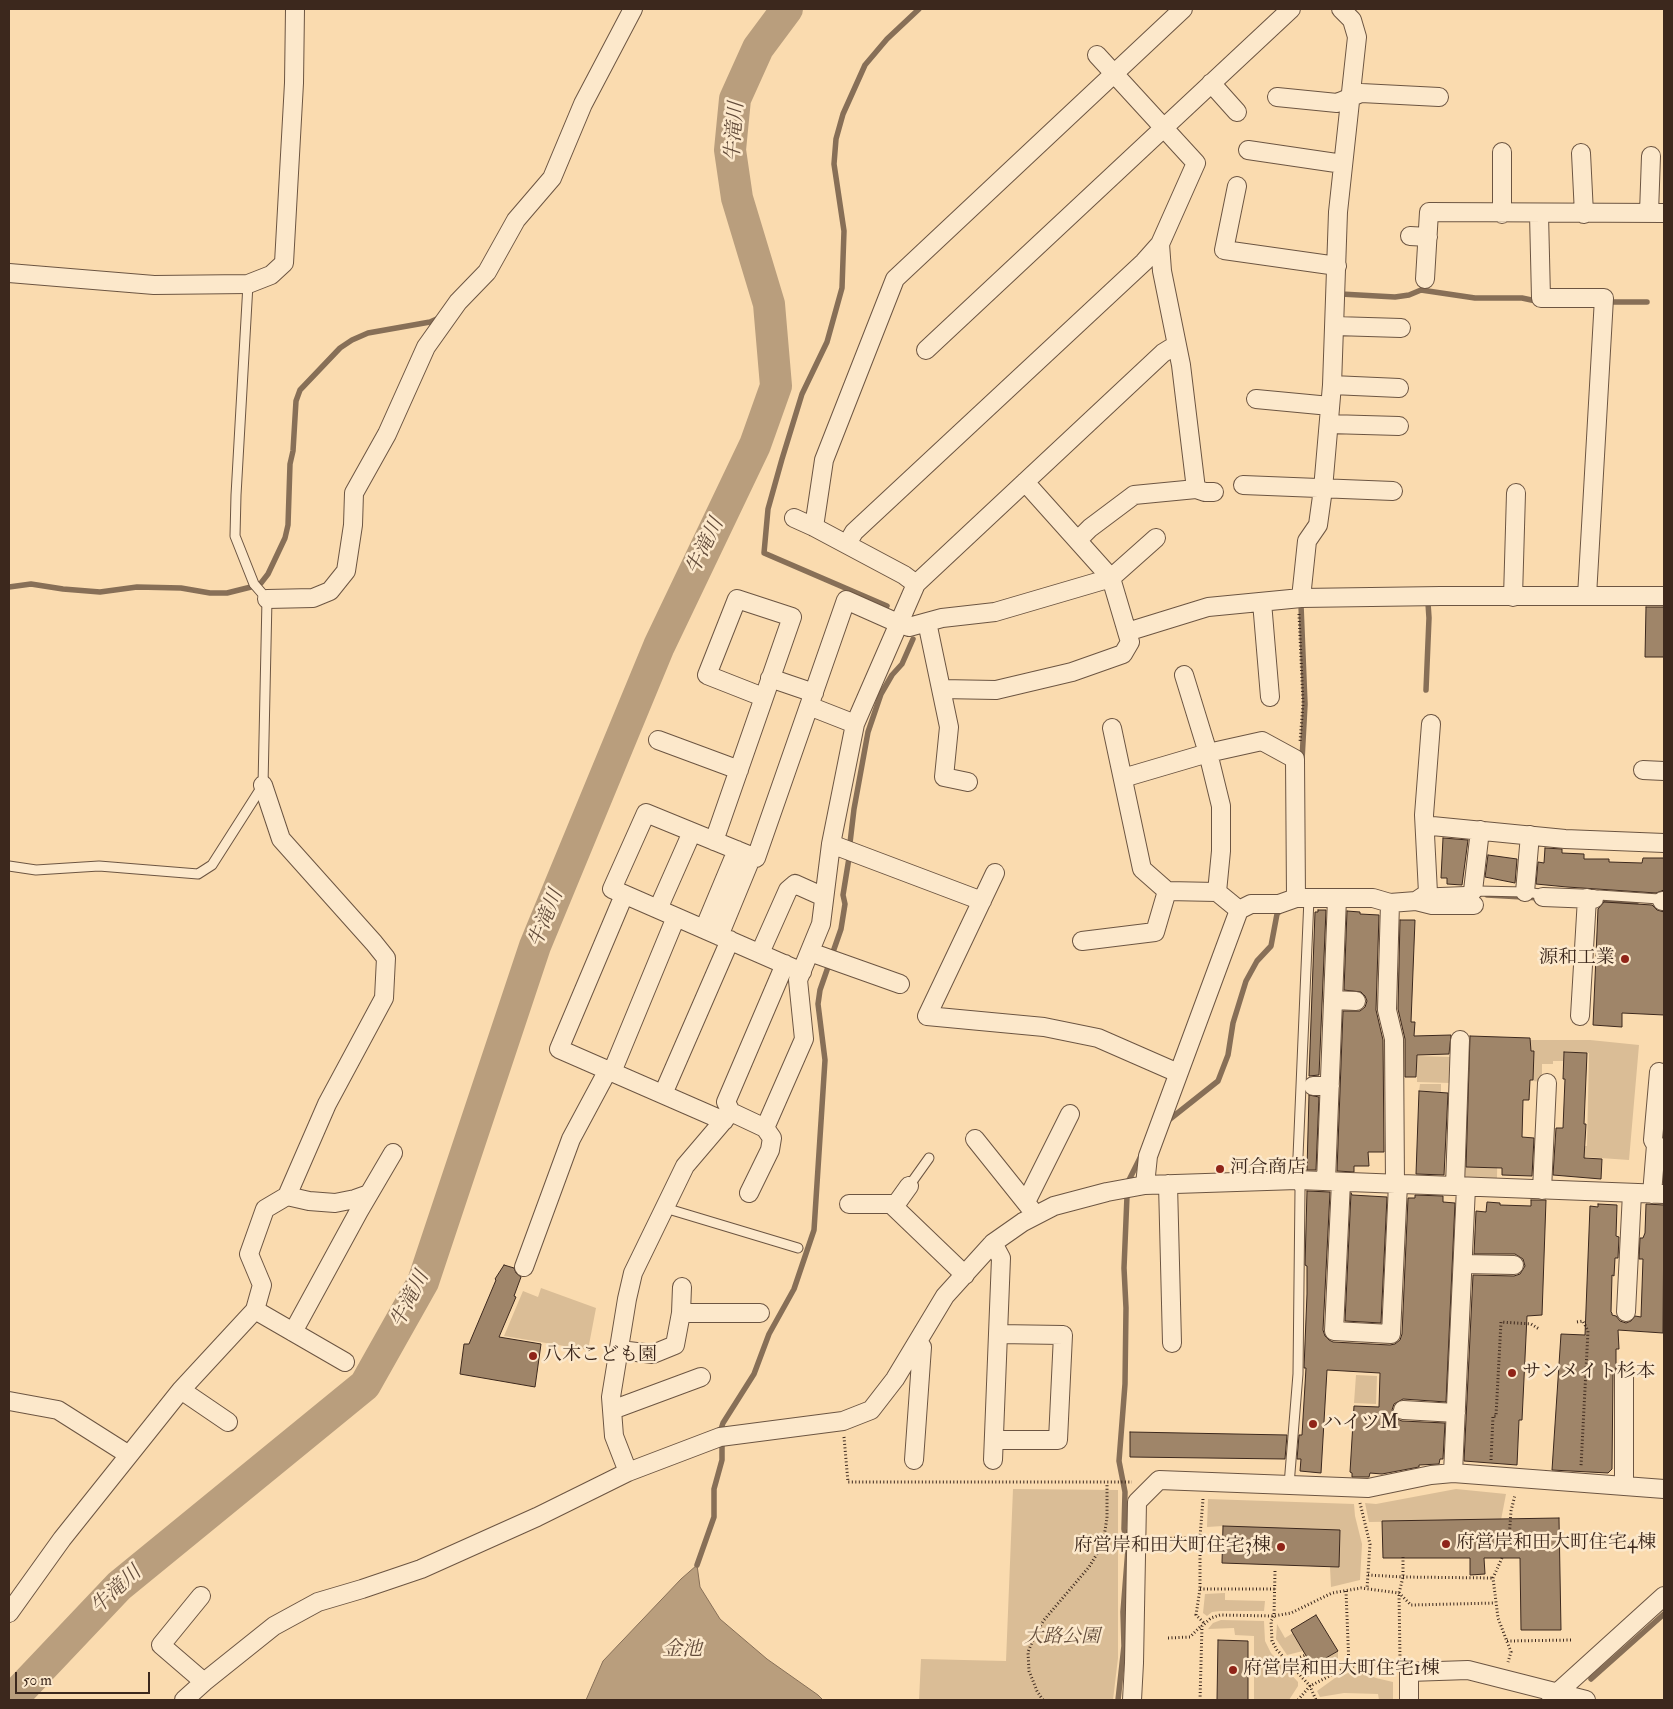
<!DOCTYPE html>
<meta charset="utf-8">
<style>
body{margin:0}
#map{position:relative;width:1673px;height:1709px;overflow:hidden;background:#fadbaf;font-family:"IM FELL Double Pica",serif}
canvas{display:block}
.frame{position:absolute;inset:0;border:10px solid #3c281d;pointer-events:none}
.scale{position:absolute;left:15px;top:1672px;width:135px;height:22px;box-sizing:border-box;border:2px solid #3c281d;border-top:0;padding-left:6px;font-size:15px;line-height:18px;white-space:nowrap;color:#3c281d;-webkit-text-stroke:4px #fce8cb;paint-order:stroke}
</style>
<div id="map">
<canvas width="1673" height="1709"></canvas>
<div class="frame"></div>
<div class="scale">50 m</div>
</div>
<script>
const c = document.querySelector('canvas').getContext('2d');
c.lineJoin = 'round';
function paint(path, color) {
  c.fillStyle = color;
  c.fill(path, 'evenodd');
}
function toPath(rows) {
  const path = new Path2D();
  for (const r of rows) {
    path.moveTo(r[0], r[1]);
    for (let i = 2; i < r.length; i += 2) path.lineTo(r[i], r[i + 1]);
  }
  return path;
}
function strokePath(path, color, width, dash) {
  c.strokeStyle = color;
  c.lineWidth = width;
  c.lineCap = dash ? 'butt' : 'round';
  c.setLineDash(dash || []);
  c.stroke(path);
}
function write(font, color, halo, rows, align = 'center') {
  c.font = font + ' "IM FELL Double Pica","Noto Serif JP",serif';
  c.lineWidth = 5;
  c.setLineDash([]);
  c.textBaseline = 'middle';
  c.strokeStyle = halo;
  c.fillStyle = color;
  for (const [text, x, y, turn = 0] of rows) {
    c.save();
    c.translate(x, y);
    c.rotate((+turn || 0) * Math.PI / 180);
    c.textAlign = isNaN(turn) ? turn : align;
    if (halo) c.strokeText(text, 0, 0);
    c.fillText(text, 0, 0);
    c.restore();
  }
}
paint(toPath([
 [1530,1040,1590,1040,1639,1045,1629,1160,1586,1157,1585,1162,1567,1146,1587,1146,1589,1053,1564,1052,1563,1061,1553,1061,1553,1064,1542,1064,1542,1082,1533,1081,1534,1052,1530,1051],
 [1417,1056,1452,1057,1451,1083,1417,1082],
 [1420,1084,1441,1084,1441,1092,1419,1091],
 [1498,1116,1497,1178,1465,1177,1462,1173,1462,1167,1489,1168],
 [541,1288,596,1308,588,1350,504,1336,523,1291,538,1297],
 [1356,1375,1377,1376,1376,1404,1354,1403],
 [1013,1489,1118,1490,1118,1658,1113,1700,919,1700,921,1659,1006,1661],
 [1456,1489,1506,1494,1501,1520,1369,1522,1365,1503,1376,1504],
 [1208,1499,1354,1504,1355,1516,1362,1544,1360,1580,1331,1587,1330,1567,1338,1567,1223,1526,1207,1527],
 [1225,1593,1225,1600,1265,1601,1264,1611,1220,1611,1212,1612,1207,1616,1203,1613,1205,1594],
 [1221,1620,1264,1621,1265,1641,1271,1653,1298,1682,1298,1686,1289,1700,1254,1700,1254,1636,1235,1635,1234,1628,1208,1629,1213,1623],
 [1277,1624,1285,1638,1293,1633,1303,1651,1287,1655,1276,1639],
 [1338,1651,1338,1662,1308,1677,1295,1664,1308,1660,1312,1666],
 [1351,1672,1366,1674,1376,1678,1393,1682,1393,1700,1379,1700,1378,1694,1344,1693,1320,1697,1317,1691,1335,1678]
]), '#dabd96');
const water = toPath([
 [697,1565,700,1587,720,1619,767,1659,818,1695,823,1700,586,1700,603,1661,681,1579,697,1565]
]);
paint(water, '#b99e7d');
strokePath(water, '#876f57', 1);
strokePath(toPath([
 [1341,297,1341,294,1395,297,1409,295,1421,290,1475,298,1522,298,1536,301],
 [1607,302,1647,302],
 [261,583,268,574,285,538,288,525,290,464,293,451,296,401,300,390,340,348,352,340,368,333,430,322,439,318],
 [9,587,31,584,63,589,100,592,137,587,181,588,210,593,227,593,251,587],
 [1301,605,1305,704,1302,760],
 [887,606,764,553,768,509,782,459,802,394,827,342,842,288,844,231,834,164,836,139,843,114,865,65,887,39,919,9],
 [1426,690,1429,618,1428,603],
 [850,843,854,809,868,732,881,694,892,675,902,664,913,639],
 [1487,895,1540,898],
 [1598,900,1636,902],
 [833,952,841,929,845,904,843,895,849,858],
 [1165,1123,1218,1081,1228,1055,1233,1023,1246,981,1257,961,1271,946,1277,914,1283,908],
 [1128,1182,1142,1154],
 [721,1429,723,1423,754,1374,769,1334,794,1289,814,1230,825,1060,818,1004,820,990,828,967],
 [697,1565,714,1517,714,1489,722,1460,722,1446],
 [1591,1679,1664,1614],
 [1118,1700,1124,1646,1123,1612,1128,1549,1124,1529,1125,1492,1119,1461,1125,1384,1126,1308,1124,1268,1127,1196]
]), '#876f57', 5.5);
strokePath(toPath([
 [11,1700,119,1586,365,1385,423,1282,535,946,659,646,755,445,776,386,769,304,737,198,730,150,735,99,758,48,787,9]
]), '#b99e7d', 32);
const building = toPath([
 [1646,607,1664,607,1664,657,1645,657,1646,607],
 [1443,838,1468,840,1462,885,1447,884,1447,878,1441,878,1443,838],
 [1545,848,1562,849,1562,853,1584,854,1584,859,1609,859,1609,862,1642,863,1643,858,1664,858,1664,890,1656,893,1567,887,1536,884,1538,862,1544,863,1545,848],
 [1488,855,1517,859,1515,883,1485,877,1488,855],
 [1604,902,1652,905,1657,910,1664,912,1664,1015,1622,1013,1622,1027,1593,1025,1598,909,1604,902],
 [1318,910,1326,910,1319,1075,1309,1076,1315,912,1318,912,1318,910],
 [1347,911,1360,912,1360,914,1379,915,1376,1010,1383,1040,1384,1152,1368,1152,1369,1166,1354,1166,1354,1172,1337,1171,1343,1011,1360,1011,1365,1007,1367,1001,1365,996,1361,992,1344,990,1347,911],
 [1400,920,1415,920,1411,1022,1415,1022,1414,1036,1451,1035,1449,1054,1417,1055,1416,1077,1405,1077,1405,1039,1398,1009,1400,920],
 [1470,1036,1530,1038,1531,1051,1534,1051,1533,1080,1530,1080,1529,1100,1523,1100,1522,1137,1534,1138,1532,1176,1502,1175,1502,1168,1466,1167,1470,1036],
 [1564,1052,1587,1053,1584,1124,1586,1124,1584,1158,1602,1159,1601,1179,1553,1175,1556,1128,1563,1128,1565,1079,1563,1079,1564,1052],
 [1419,1091,1448,1093,1444,1175,1416,1174,1419,1091],
 [1309,1095,1319,1097,1316,1170,1307,1170,1309,1095],
 [1307,1191,1330,1192,1323,1330,1325,1336,1329,1340,1333,1342,1390,1345,1395,1344,1400,1340,1402,1334,1408,1198,1415,1198,1415,1195,1443,1196,1443,1202,1455,1203,1446,1402,1403,1399,1394,1404,1392,1410,1397,1419,1402,1421,1445,1423,1443,1459,1440,1459,1439,1464,1419,1465,1419,1467,1382,1474,1370,1473,1369,1477,1352,1477,1352,1473,1350,1472,1354,1406,1379,1407,1380,1373,1327,1370,1321,1473,1300,1471,1301,1459,1297,1459,1299,1435,1302,1435,1306,1368,1304,1368,1307,1294,1307,1266,1305,1265,1307,1191],
 [1351,1193,1352,1195,1387,1197,1381,1323,1345,1321,1351,1193],
 [1531,1200,1546,1200,1542,1315,1527,1316,1522,1420,1519,1420,1517,1465,1464,1461,1473,1275,1514,1276,1520,1274,1525,1266,1523,1259,1515,1254,1474,1254,1476,1211,1486,1212,1487,1202,1500,1203,1500,1205,1531,1206,1531,1200],
 [1598,1204,1617,1205,1616,1236,1619,1237,1618,1258,1615,1258,1614,1276,1612,1275,1611,1312,1612,1313,1612,1315,1616,1316,1620,1321,1626,1323,1631,1321,1635,1316,1641,1317,1643,1259,1639,1259,1640,1238,1643,1238,1645,1233,1646,1204,1664,1205,1663,1333,1618,1330,1619,1349,1616,1349,1616,1368,1613,1374,1612,1469,1608,1473,1552,1470,1561,1334,1585,1335,1590,1206,1598,1207,1598,1204],
 [504,1265,514,1268,516,1273,521,1277,514,1296,516,1297,499,1337,541,1344,535,1387,460,1374,464,1344,469,1344,496,1280,495,1279,504,1265],
 [1130,1432,1287,1435,1285,1459,1130,1457,1130,1432],
 [1559,1518,1561,1630,1521,1630,1520,1558,1484,1558,1485,1574,1470,1575,1470,1558,1383,1558,1382,1521,1559,1518],
 [1223,1526,1340,1530,1339,1567,1222,1563,1223,1526],
 [1316,1615,1338,1651,1312,1666,1291,1630,1316,1615],
 [1218,1640,1248,1641,1248,1700,1217,1700,1218,1640]
]);
paint(building, '#9f8569');
strokePath(building, '#3c281d', 1);
const service = toPath([
 [9,866,36,870,99,866,198,874,212,865,263,785,267,599,254,584,235,536,236,495,248,284],
 [1428,893,1478,891,1525,892,1540,894,1543,897],
 [1594,899,1599,895,1659,899,1662,901],
 [909,1186,929,1158],
 [665,1208,798,1248],
 [1289,1485,1298,1374,1300,1190,1297,1180,1309,898]
]);
const minor = toPath([
 [1097,55,1196,163,1160,244,1162,271,1181,365,1196,489],
 [1211,83,1237,112],
 [1277,97,1337,103,1361,93,1439,97],
 [1248,150,1343,164],
 [1502,152,1502,214],
 [1581,153,1584,214],
 [1237,186,1224,250,1337,266],
 [1649,213,1651,156],
 [1539,214,1541,298,1604,298,1587,596],
 [1410,236,1428,237],
 [9,273,154,285,248,284,271,275,284,263,294,83,295,9],
 [1425,279,1429,212,1664,213],
 [1335,326,1401,328],
 [926,350,1291,9],
 [1332,385,1399,388],
 [1256,399,1330,406],
 [1329,424,1399,426],
 [1243,485,1393,491],
 [794,518,814,527,904,575,916,584],
 [814,527,824,460,895,279,1183,9],
 [1078,540,1090,528,1134,495,1196,489,1205,492,1214,492],
 [847,544,854,532,1144,262,1160,244],
 [1513,597,1516,493],
 [1301,598,1307,541,1318,525,1323,489,1332,385,1338,212,1357,37,1352,20,1341,9],
 [267,599,313,598,330,591,346,571,353,525,354,493,387,434,426,347,458,302,487,272,516,220,552,178,583,104,633,9],
 [1262,602,1270,697],
 [927,622,949,727,944,777,968,782],
 [1127,632,1208,607,1301,598,1441,596,1664,596],
 [1184,675,1208,753,1221,806,1221,851,1217,892,1239,910],
 [770,678,814,693],
 [941,689,996,690,1072,672,1123,654,1130,642,1111,578,1025,482],
 [809,706,855,724],
 [1112,728,1142,869,1167,891,1217,892],
 [658,740,739,770],
 [1643,770,1664,771],
 [1123,778,1208,753,1262,741,1295,759,1296,898,1373,898,1390,903,1416,901,1432,905,1474,905],
 [1432,826,1565,839,1664,843],
 [714,841,792,617,737,599,707,675,763,697],
 [831,844,982,901],
 [995,873,927,1016,1044,1027,1098,1038,1178,1073],
 [1473,891,1480,830],
 [1525,892,1530,835],
 [624,895,559,1049,724,1121],
 [1543,897,1594,899],
 [1416,901,1428,893,1424,815,1431,724],
 [1662,901,1664,901],
 [1390,903,1387,1010,1394,1039,1395,1184],
 [658,909,692,832],
 [704,929,737,850],
 [719,936,752,856],
 [1082,941,1155,932,1167,891],
 [810,952,900,984],
 [760,953,788,890,795,884,824,897],
 [802,972,612,889,646,813,756,858,846,600,900,624,909,627,942,618,995,612,1111,578,1156,538],
 [1333,1000,1356,1001],
 [1580,1016,1587,898],
 [612,1072,676,917],
 [1313,1086,1330,1086],
 [663,1094,730,940],
 [765,1128,804,1039,798,980,821,924,831,844,855,724,916,584,1163,353,1176,345],
 [975,1139,1031,1209],
 [1326,1181,1337,898],
 [1341,1182,1334,1331,1391,1334,1398,1184],
 [1168,1184,1172,1343],
 [1145,1185,1148,1156,1239,910,1251,904,1279,904,1296,898],
 [1455,1186,1460,1040],
 [1542,1190,1547,1083],
 [749,1193,770,1150,772,1138,765,1128,731,1112,726,1102,785,964],
 [1652,1194,1656,1145,1653,1140,1659,1072],
 [287,1196,309,1201,335,1203,355,1199,369,1194],
 [1026,1202,1070,1114],
 [849,1204,891,1204,965,1275],
 [894,1207,909,1186],
 [993,1243,1001,1258,993,1460],
 [1463,1264,1514,1265],
 [524,1267,571,1139,608,1070],
 [255,1310,345,1362],
 [1626,1312,1632,1193],
 [681,1313,760,1313],
 [293,1332,359,1211,393,1153],
 [620,1350,653,1354,675,1345,681,1313,682,1287],
 [1624,1374,1624,1486],
 [181,1390,228,1422],
 [9,1401,58,1410,129,1455],
 [612,1410,701,1377],
 [1403,1410,1456,1413],
 [994,1440,1058,1440,1063,1335,998,1334],
 [914,1460,922,1347,918,1342],
 [628,1472,614,1436,611,1397,627,1299,633,1273,685,1166,731,1112],
 [1453,1473,1466,1187],
 [201,1596,161,1645,204,1682],
 [9,1613,62,1539,181,1390,255,1310,262,1285,249,1254,265,1209,287,1196,327,1104,384,998,386,958,374,943,281,839,263,785],
 [184,1700,204,1682,274,1626,318,1602,362,1589,421,1569,537,1517,628,1472,720,1437,843,1421,871,1410,895,1379,945,1296,993,1243,1023,1222,1054,1206,1107,1192,1145,1185,1297,1180,1664,1194],
 [1132,1700,1134,1663,1137,1502,1159,1480,1368,1488,1431,1475,1453,1473,1664,1489],
 [1409,1700,1409,1672,1468,1670,1586,1700],
 [1551,1700,1557,1693,1664,1596]
]);
strokePath(service, '#6c5542', 11);
strokePath(minor, '#6c5542', 20);
strokePath(toPath([
 [1299,614,1303,703,1300,742],
 [1577,1322,1583,1321,1588,1331,1581,1466],
 [844,1437,848,1482,1132,1482],
 [1491,1460,1493,1416,1496,1416,1501,1322,1531,1324,1539,1329],
 [1203,1499,1200,1537,1200,1589,1196,1615,1204,1623],
 [1360,1503,1370,1544,1367,1589],
 [1153,1539,1200,1537],
 [1509,1539,1511,1511,1515,1495],
 [1502,1558,1493,1578,1498,1618,1511,1652,1508,1662],
 [1275,1571,1274,1616,1271,1621,1272,1641,1277,1650,1310,1686,1316,1700],
 [1368,1575,1403,1577,1493,1578],
 [1200,1589,1275,1589],
 [1346,1591,1349,1666],
 [1168,1638,1190,1637,1201,1626],
 [1507,1641,1573,1640],
 [1400,1659,1399,1593,1403,1577,1403,1557],
 [1287,1662,1306,1655],
 [1043,1700,1037,1691,1029,1671,1028,1652,1035,1635,1044,1620,1089,1567,1098,1552,1104,1537,1107,1518,1107,1483],
 [1200,1700,1202,1626,1211,1618,1220,1615,1274,1616,1291,1613,1332,1593,1361,1588,1399,1593,1411,1605,1495,1603],
 [1298,1700,1310,1686,1349,1666,1379,1667]
]), '#3c281d', 3, [1, 2.5]);
strokePath(service, '#fce8cb', 9);
strokePath(minor, '#fce8cb', 18);
for (const [x, y, r, color] of [
 [1625,959,5,"#8f2418"],
 [1220,1169,5,"#8f2418"],
 [533,1356,5,"#8f2418"],
 [1512,1373,5,"#8f2418"],
 [1313,1424,5,"#8f2418"],
 [1446,1544,5,"#8f2418"],
 [1281,1547,5,"#8f2418"],
 [1233,1670,5,"#8f2418"]
]) {
  const dot = new Path2D();
  dot.arc(x, y, r, 0, 2 * Math.PI);
  c.fillStyle = color;
  c.fill(dot);
  strokePath(dot, '#fce8cb', 2);
}
write('19px', '#3c281d', '#fce8cb', [
 ["源和工業",1615,959,"right"],
 ["河合商店",1230,1169],
 ["八木こども園",543,1356],
 ["サンメイト杉本",1522,1373],
 ["ハイツM",1323,1424],
 ["府営岸和田大町住宅4棟",1456,1544],
 ["府営岸和田大町住宅3棟",1271,1547,"right"],
 ["府営岸和田大町住宅1棟",1243,1670]
], 'left');
write('italic 19px', '#644d3b', '#fce8cb', [
 ["大路公園",1062,1638]
]);
write('italic 20px', '#624b3a', '#fce8cb', [
 ["牛滝川",736,132,-86],
 ["牛滝川",706,547,-64],
 ["牛滝川",547,919,-68],
 ["牛滝川",411,1300,-63],
 ["牛滝川",117,1591,-43],
 ["金池",682,1651]
]);
</script>
